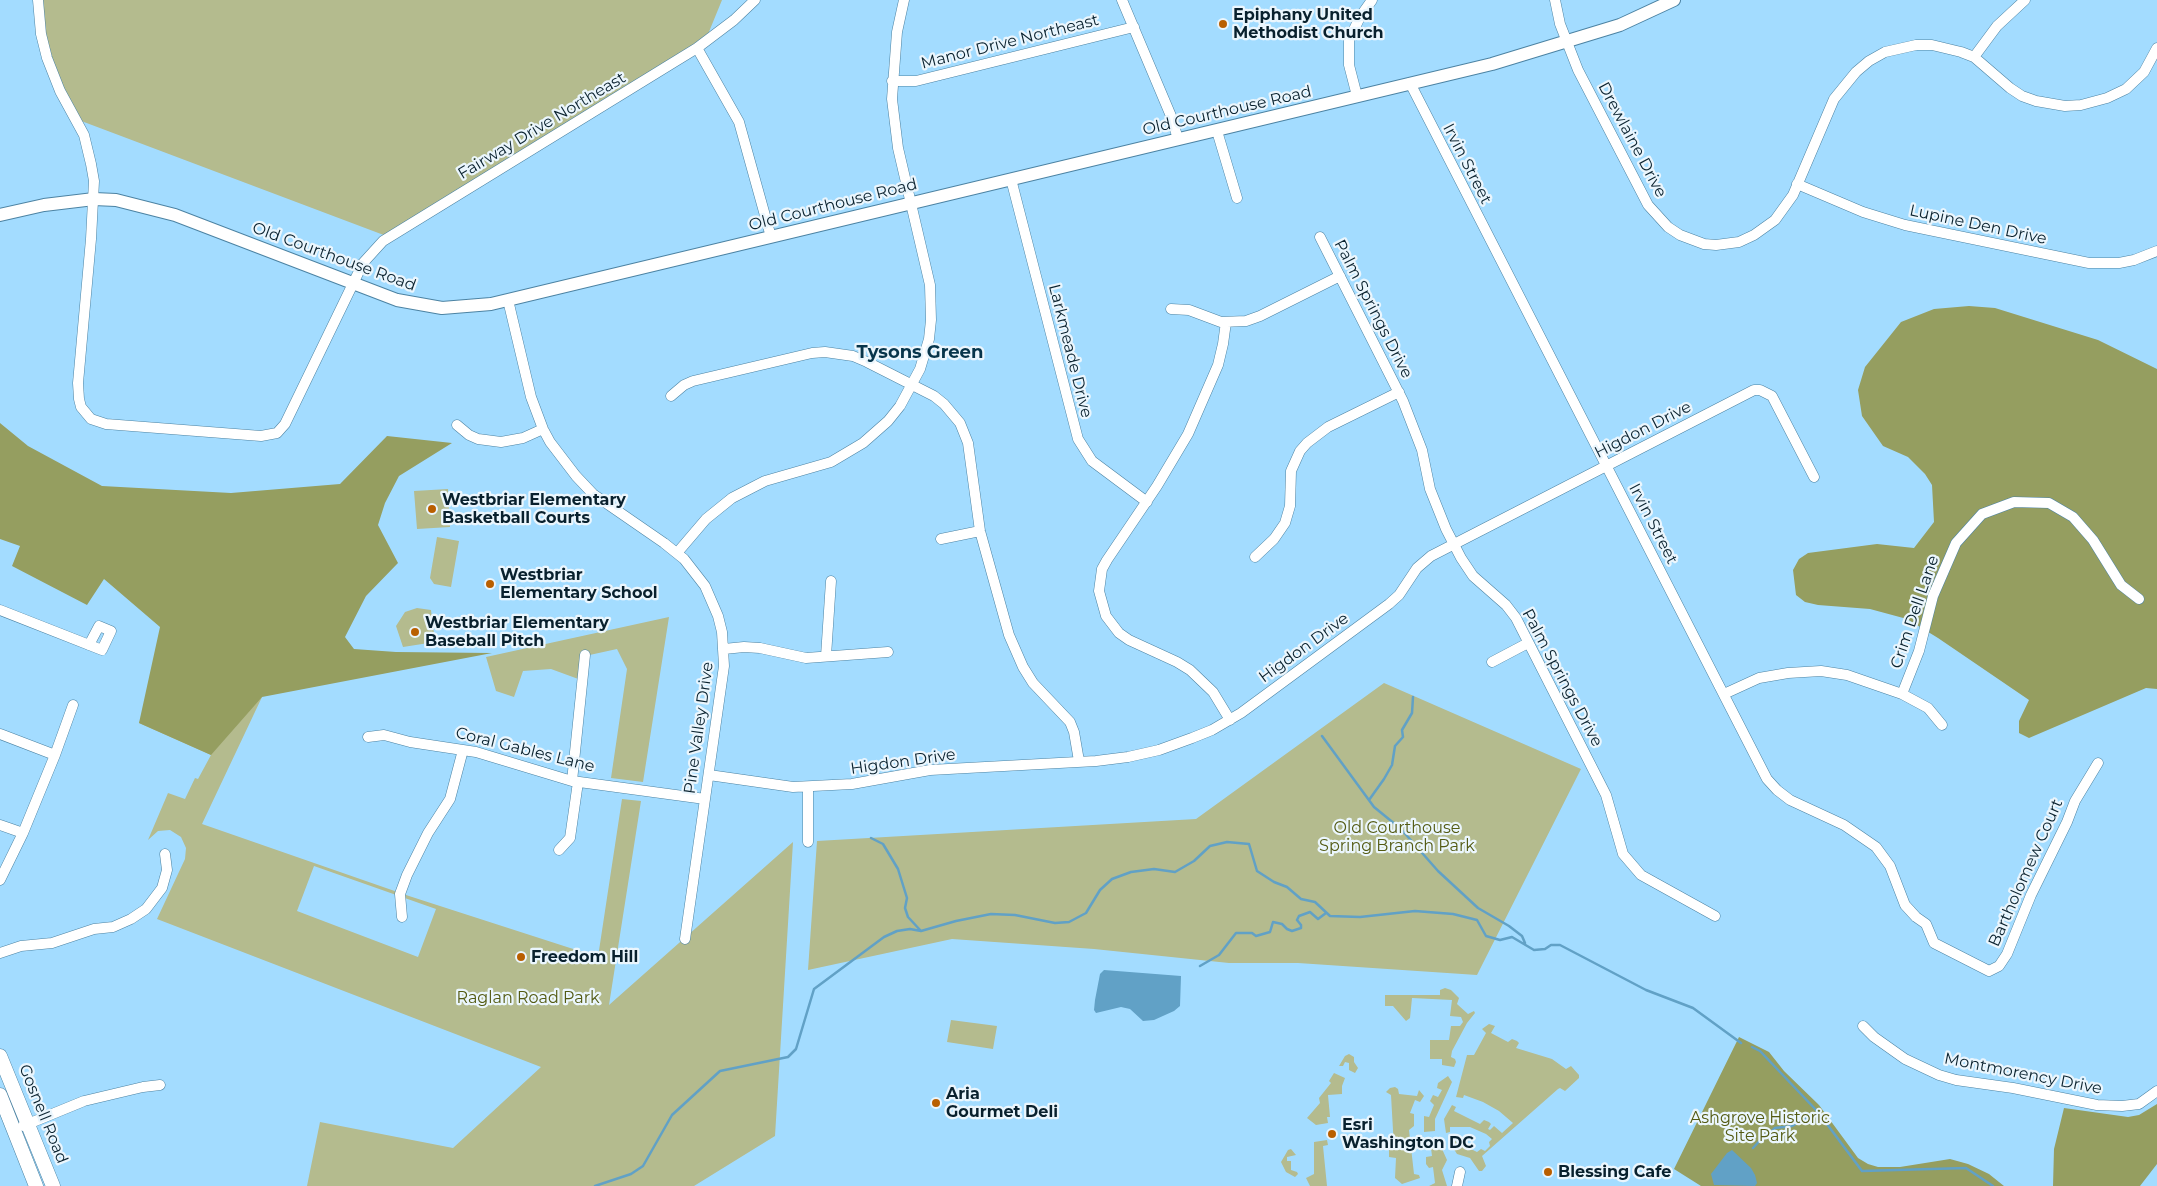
<!DOCTYPE html>
<style>
body{margin:0}
canvas{display:block;background:#a3dcff}
</style>
<canvas width="2157" height="1186"></canvas>
<script>
const c = document.querySelector('canvas').getContext('2d');
c.lineJoin = 'round';
function paint(path, color) {
  c.fillStyle = color;
  c.fill(path, 'evenodd');
}
function toPath(rows) {
  const path = new Path2D();
  for (const r of rows) {
    path.moveTo(r[0], r[1]);
    for (let i = 2; i < r.length; i += 2) path.lineTo(r[i], r[i + 1]);
  }
  return path;
}
function strokePath(path, color, width, dash) {
  c.strokeStyle = color;
  c.lineWidth = width;
  c.lineCap = dash ? 'butt' : 'round';
  c.setLineDash(dash || []);
  c.stroke(path);
}
function write(font, color, halo, rows, align = 'center') {
  c.font = font + ' Montserrat,sans-serif';
  c.lineWidth = 4.5;
  c.setLineDash([]);
  c.textBaseline = 'middle';
  c.strokeStyle = halo;
  c.fillStyle = color;
  for (const [text, x, y, turn = 0] of rows) {
    c.save();
    c.translate(x, y);
    c.rotate((+turn || 0) * Math.PI / 180);
    c.textAlign = isNaN(turn) ? turn : align;
    if (halo) c.strokeText(text, 0, 0);
    c.fillText(text, 0, 0);
    c.restore();
  }
}
paint(toPath([
 [38,0,722,0,704,44,389,237,76,119,51,69],
 [448,489,450,527,417,529,414,491],
 [437,537,459,541,451,587,434,584,430,578],
 [417,608,431,610,435,642,403,647,396,626,405,612],
 [669,617,643,782,611,778,627,669,617,649,585,656,581,680,551,669,523,671,514,697,496,691,486,657],
 [181,625,262,697,202,824,409,896,598,957,622,799,641,801,609,1005,793,842,775,1136,694,1186,307,1186,320,1122,453,1148,541,1067,157,919,185,859,186,848,181,837,170,830,158,831,148,840,168,793,185,799,195,778,198,779,211,755,139,723],
 [314,866,436,909,418,957,297,911],
 [1384,683,1581,769,1477,975,1298,963,1229,963,1094,949,952,939,808,970,817,841,1196,819],
 [1445,988,1451,990,1459,998,1457,1004,1468,1014,1474,1011,1475,1013,1467,1023,1452,1051,1451,1057,1455,1059,1456,1062,1454,1067,1442,1065,1442,1059,1430,1059,1430,1040,1449,1040,1451,1026,1460,1026,1463,1022,1461,1017,1450,1016,1452,1000,1412,998,1410,1018,1406,1021,1393,1006,1385,1006,1385,995,1440,995,1440,990],
 [951,1020,997,1026,993,1049,947,1042],
 [1489,1024,1495,1026,1491,1033,1508,1042,1512,1039,1517,1041,1519,1043,1516,1048,1552,1059,1566,1069,1571,1066,1579,1075,1579,1078,1565,1091,1560,1088,1558,1089,1482,1156,1486,1166,1482,1171,1479,1171,1470,1158,1457,1154,1450,1143,1455,1140,1459,1146,1465,1146,1477,1152,1481,1149,1485,1151,1490,1146,1489,1142,1492,1139,1486,1134,1470,1127,1450,1127,1450,1132,1446,1133,1444,1119,1452,1105,1456,1107,1454,1111,1480,1124,1484,1120,1489,1122,1491,1124,1488,1129,1490,1130,1494,1126,1502,1133,1513,1123,1499,1111,1483,1102,1464,1095,1463,1098,1456,1097,1467,1055,1474,1055,1486,1033,1482,1029],
 [1349,1054,1354,1057,1354,1062,1358,1068,1355,1073,1349,1070,1349,1063,1345,1062,1343,1066,1339,1066,1345,1056],
 [1334,1073,1345,1078,1342,1086,1342,1094,1328,1095,1330,1117,1327,1117,1328,1123,1316,1125,1307,1118,1320,1103,1319,1098,1331,1083,1329,1081],
 [1448,1076,1452,1082,1435,1119,1435,1131,1424,1132,1424,1116,1429,1117,1434,1105,1430,1101,1433,1095,1438,1097,1442,1090,1437,1088,1438,1083],
 [1395,1087,1398,1089,1399,1094,1417,1096,1419,1090,1424,1096,1420,1102,1415,1100,1410,1113,1414,1114,1414,1126,1409,1130,1414,1174,1419,1175,1420,1178,1402,1184,1395,1178,1396,1158,1389,1157,1389,1150,1394,1148,1391,1095,1386,1092,1390,1088],
 [1327,1140,1328,1145,1323,1146,1327,1186,1310,1186,1306,1178,1314,1174,1314,1142],
 [1438,1140,1447,1160,1442,1170,1447,1186,1429,1186,1435,1183,1433,1167,1429,1168,1426,1164,1426,1157,1432,1156,1431,1148,1427,1148,1425,1144,1426,1141],
 [1291,1149,1296,1155,1287,1157,1287,1161,1291,1161,1291,1170,1297,1172,1298,1174,1295,1177,1286,1172,1281,1162,1288,1150]
]), '#b4bb8e');
paint(toPath([
 [1969,306,1995,308,2098,340,2157,369,2157,689,2146,688,2029,738,2019,733,2019,721,2029,700,1938,638,1907,619,1870,609,1818,605,1805,602,1796,595,1793,570,1799,559,1808,553,1877,544,1914,548,1934,522,1932,485,1925,474,1908,457,1883,446,1862,416,1858,390,1865,367,1901,322,1934,309],
 [0,423,28,446,102,486,231,493,340,484,387,436,452,443,399,476,385,503,378,525,398,563,366,596,345,637,354,649,396,652,492,653,262,697,211,755,139,723,160,627,104,579,87,605,12,566,20,546,0,539],
 [1739,1037,1769,1052,1784,1071,1819,1105,1858,1158,1868,1164,1878,1167,1900,1167,1950,1159,1968,1164,1989,1174,2004,1186,1701,1186,1674,1169],
 [2157,1104,2157,1164,2140,1186,2053,1186,2054,1149,2064,1108,2128,1117,2139,1115]
]), '#959e60');
paint(toPath([
 [1104,970,1181,976,1180,1006,1174,1011,1154,1020,1143,1021,1130,1009,1121,1007,1096,1013,1094,1010,1095,1000,1100,974],
 [1732,1150,1751,1168,1755,1175,1757,1183,1755,1186,1714,1185,1711,1174,1727,1153]
]), '#61a1c6');
strokePath(toPath([
 [1322,736,1374,807,1401,829,1438,871,1478,908,1509,926,1522,936,1525,943],
 [1369,800,1384,779,1392,765,1395,746,1403,737,1402,730,1412,713,1413,697],
 [871,838,883,844,898,869,907,898,905,908,908,917,921,931],
 [1200,966,1219,955,1236,933,1252,933,1256,936,1270,932,1273,922,1282,924,1287,929,1292,931,1301,928,1301,925,1297,920,1299,916,1310,912,1318,919,1326,913],
 [1752,1047,1760,1051,1818,1112,1862,1171,1966,1168,1993,1186],
 [1753,1148,1765,1135,1770,1133,1775,1128,1792,1126,1818,1112],
 [595,1186,631,1174,643,1166,672,1115,720,1071,788,1057,796,1049,814,989,884,937,897,931,910,929,921,931,956,921,991,914,1015,915,1055,923,1069,922,1086,913,1100,890,1112,879,1131,872,1154,869,1175,872,1194,861,1210,846,1227,842,1249,844,1257,871,1274,882,1287,887,1301,899,1315,902,1330,916,1360,917,1415,911,1453,914,1477,920,1486,936,1500,940,1512,937,1534,950,1545,949,1551,945,1560,945,1646,990,1693,1008,1741,1043]
]), '#61a1c6', 2.5);
const minor = toPath([
 [38,0,41,34,47,58,60,91,84,135,91,164,94,181,91,239,78,383,79,399,81,407,91,419,106,424,261,436,277,433,285,424,363,263,383,241,697,48,734,20,755,0],
 [1122,0,1171,116,1178,139],
 [1555,0,1560,24,1578,70,1648,205,1668,227,1680,235,1704,244,1716,245,1739,242,1754,235,1775,220,1793,195,1834,99,1856,72,1869,61,1885,52,1916,45,1932,45,1961,52,1974,57,2010,88,2022,96,2036,101,2065,106,2081,105,2107,98,2126,89,2144,72,2157,48],
 [697,48,739,122,771,237],
 [1974,57,1997,26,2025,0],
 [892,81,916,81,1134,27],
 [1410,83,1767,779,1777,790,1790,800,1844,825,1876,847,1890,866,1905,905,1916,917,1926,924,1934,943,1989,971,1999,966,2007,954,2031,895,2067,822,2075,801,2098,763],
 [1357,96,1349,65,1349,40,1360,17,1372,0],
 [1217,131,1237,198],
 [1011,179,1078,439,1092,461,1147,502],
 [1797,184,1863,212,1905,225,2089,263,2119,263,2134,260,2157,251],
 [1320,237,1403,401,1422,450,1430,489,1446,529,1461,558,1473,576,1506,605,1516,618,1606,795,1623,854,1641,875,1715,916],
 [508,300,531,397,543,429,550,442,576,476,593,494,664,543,684,559,705,586,718,616,722,632,724,666,685,939],
 [1171,309,1189,310,1221,322,1246,321,1260,316,1340,276],
 [1226,322,1223,344,1218,365,1188,434,1157,486,1107,560,1102,569,1099,591,1106,616,1119,633,1129,640,1177,662,1190,670,1213,692,1230,720],
 [671,396,684,385,693,381,812,353,825,352,853,356,867,362,934,396,944,404,960,423,968,443,980,531,1009,635,1023,667,1033,683,1070,722,1074,732,1079,761],
 [457,425,469,435,478,439,501,442,523,438,543,429],
 [941,539,980,531],
 [677,553,706,519,732,498,765,481,831,462,863,443,888,421,900,406,920,369,929,339,931,320,930,285,898,148,892,99,897,32,904,0],
 [1255,557,1274,539,1285,523,1290,506,1291,471,1300,451,1307,443,1328,427,1399,392],
 [0,610,102,650,111,631,99,626,89,645],
 [724,649,744,647,760,648,806,658,888,652],
 [826,656,831,581],
 [1492,662,1528,643],
 [1724,694,1759,678,1788,673,1821,671,1847,675,1902,694,1928,708,1942,725],
 [1902,694,1919,651,1933,596,1956,543,1982,514,2014,502,2049,503,2073,517,2093,540,2121,585,2139,599],
 [0,734,55,755],
 [368,737,384,735,410,742,476,752,572,781,705,799],
 [709,775,793,787,852,784,930,770,1096,761,1128,757,1159,750,1192,738,1212,730,1241,713,1389,604,1399,595,1417,568,1431,556,1754,390,1760,390,1772,396,1814,477],
 [572,781,585,655],
 [808,787,808,842],
 [0,825,23,833],
 [559,850,570,838,578,782],
 [0,880,23,833,55,755,73,705],
 [402,917,400,894,407,875,428,833,450,799,463,750],
 [0,953,21,946,52,943,94,929,113,927,131,919,146,909,162,888,167,870,165,854],
 [1863,1026,1874,1037,1905,1059,1939,1075,1956,1080,2013,1088,2097,1105,2122,1106,2139,1104,2157,1091],
 [23,1126,84,1101,143,1087,160,1085],
 [1457,1186,1460,1172]
]);
const tertiary = toPath([
 [0,215,44,205,94,199,116,200,175,215,397,300,442,308,491,304,1492,64,1620,25,1674,0]
]);
const secondary = toPath([
 [0,1056,53,1186],
 [0,1095,36,1186]
]);
strokePath(minor, '#4c83a3', 11);
strokePath(tertiary, '#4c83a3', 14);
strokePath(secondary, '#4c83a3', 15);
strokePath(minor, '#fff', 10);
strokePath(tertiary, '#fff', 12);
strokePath(secondary, '#fff', 14);
for (const [x, y, r, color] of [
 [1223,24,5,"#b95f00"],
 [432,509,5,"#b95f00"],
 [490,584,5,"#b95f00"],
 [415,632,5,"#b95f00"],
 [521,957,5,"#b95f00"],
 [936,1103,5,"#b95f00"],
 [1332,1134,5,"#b95f00"],
 [1548,1172,5,"#b95f00"]
]) {
  const dot = new Path2D();
  dot.arc(x, y, r, 0, 2 * Math.PI);
  c.fillStyle = color;
  c.fill(dot);
  strokePath(dot, '#ebf6fd', 2);
}
write('bold 16px', '#09212e', '#ebf6fd', [
 ["Epiphany United",1233,15],
 ["Methodist Church",1233,33],
 ["Westbriar Elementary",442,500],
 ["Basketball Courts",442,518],
 ["Westbriar",500,575],
 ["Elementary School",500,593],
 ["Westbriar Elementary",425,623],
 ["Baseball Pitch",425,641],
 ["Freedom Hill",531,957],
 ["Aria",946,1094],
 ["Gourmet Deli",946,1112],
 ["Esri",1342,1125],
 ["Washington DC",1342,1143],
 ["Blessing Cafe",1558,1172]
], 'left');
write('16px', '#09212e', '#ebf6fd', [
 ["Manor Drive Northeast",1010,42,-14],
 ["Old Courthouse Road",1227,111,-13],
 ["Fairway Drive Northeast",542,126,-31],
 ["Drewlaine Drive",1632,140,62],
 ["Irvin Street",1467,164,63],
 ["Old Courthouse Road",833,205,-14],
 ["Lupine Den Drive",1978,225,12],
 ["Old Courthouse Road",334,257,20],
 ["Palm Springs Drive",1373,309,63],
 ["Larkmeade Drive",1070,351,76],
 ["Higdon Drive",1643,430,-27],
 ["Irvin Street",1653,524,63],
 ["Crim Dell Lane",1915,612,-71],
 ["Higdon Drive",1304,648,-36],
 ["Palm Springs Drive",1562,678,62],
 ["Pine Valley Drive",699,728,-82],
 ["Coral Gables Lane",525,750,14],
 ["Higdon Drive",903,762,-8],
 ["Bartholomew Court",2026,873,-66],
 ["Montmorency Drive",2023,1074,11],
 ["Gosnell Road",43,1114,68]
]);
write('16px', '#535a12', '#ebf6fd', [
 ["Old Courthouse",1397,828],
 ["Spring Branch Park",1397,846],
 ["Raglan Road Park",528,998],
 ["Ashgrove Historic",1760,1118],
 ["Site Park",1760,1136]
]);
write('bold 18px', '#07354b', '#ebf6fd', [
 ["Tysons Green",920,353]
]);
</script>
